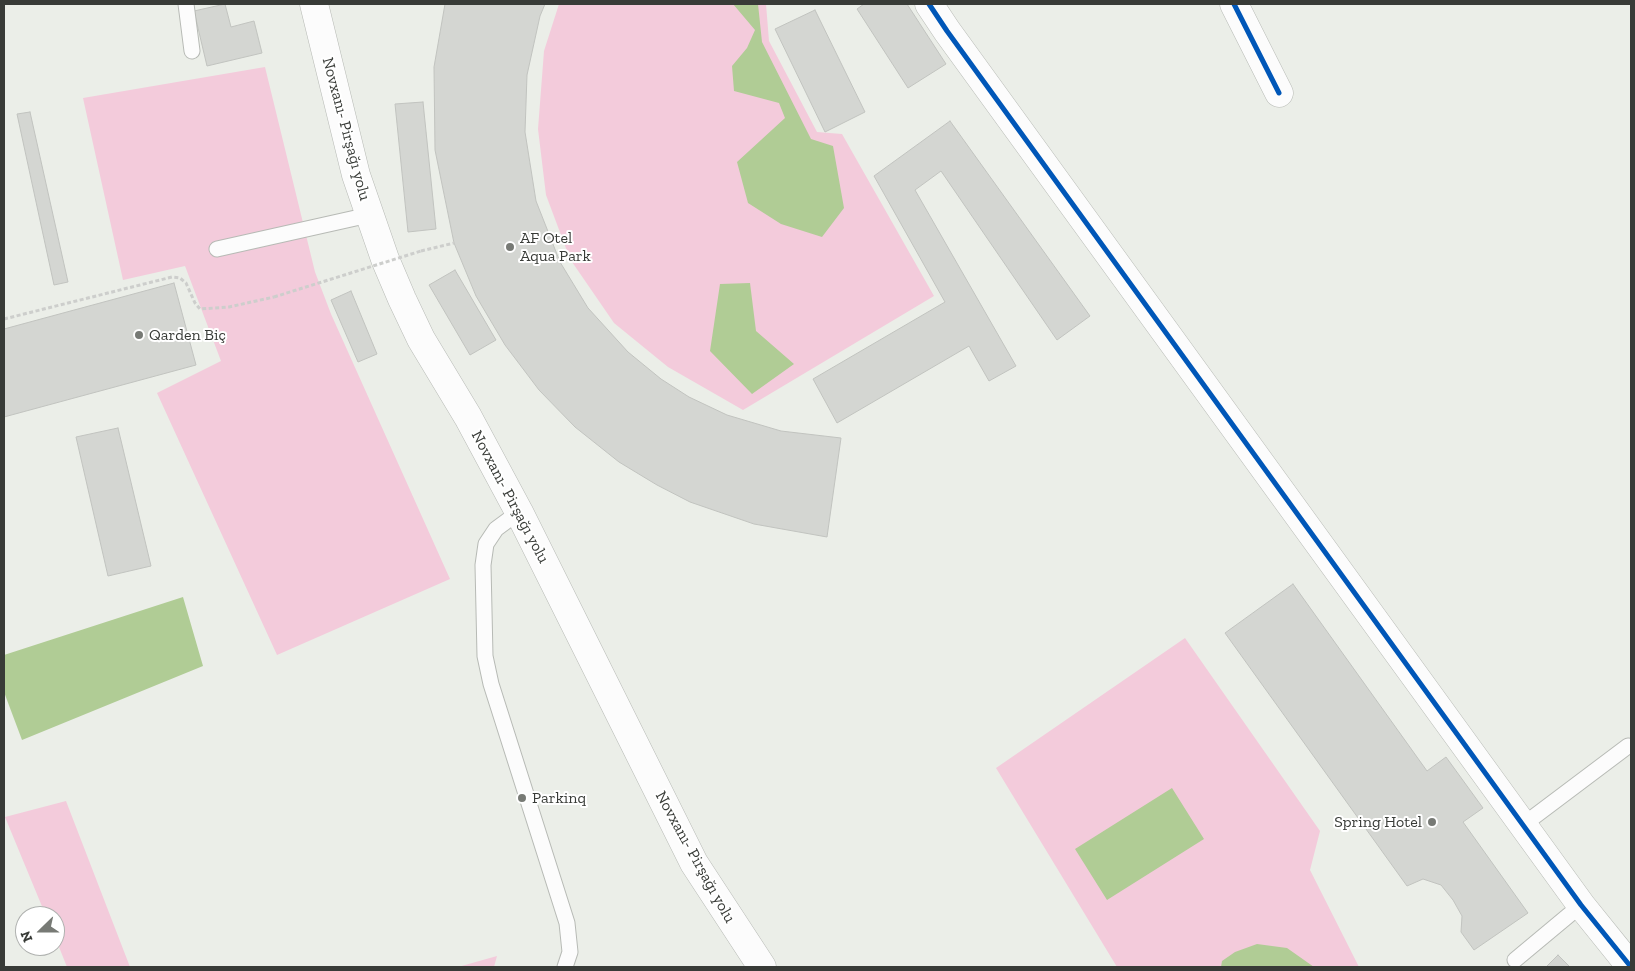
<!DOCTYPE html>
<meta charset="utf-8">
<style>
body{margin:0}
#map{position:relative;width:1635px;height:971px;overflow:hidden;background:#ebeee8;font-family:"Zilla Slab",serif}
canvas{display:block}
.frame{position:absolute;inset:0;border:5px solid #383b37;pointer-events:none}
.north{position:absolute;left:15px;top:906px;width:50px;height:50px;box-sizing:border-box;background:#fff;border:1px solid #afb1af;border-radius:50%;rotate:248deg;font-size:14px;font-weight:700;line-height:20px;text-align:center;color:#383b37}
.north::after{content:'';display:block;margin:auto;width:18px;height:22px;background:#777a75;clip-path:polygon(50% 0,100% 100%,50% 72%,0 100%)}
</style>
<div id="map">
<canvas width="1635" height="971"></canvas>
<div class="frame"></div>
<div class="north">N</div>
</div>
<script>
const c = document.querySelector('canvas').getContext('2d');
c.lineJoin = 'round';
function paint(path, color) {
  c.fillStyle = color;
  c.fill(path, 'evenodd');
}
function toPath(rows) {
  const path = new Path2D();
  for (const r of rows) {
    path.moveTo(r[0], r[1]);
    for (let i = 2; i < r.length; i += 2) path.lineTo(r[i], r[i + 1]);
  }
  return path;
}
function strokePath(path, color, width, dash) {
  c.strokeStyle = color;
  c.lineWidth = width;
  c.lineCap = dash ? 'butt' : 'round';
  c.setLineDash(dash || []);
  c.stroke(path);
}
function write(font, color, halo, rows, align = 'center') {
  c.font = font + ' "Zilla Slab",serif';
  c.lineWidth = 4;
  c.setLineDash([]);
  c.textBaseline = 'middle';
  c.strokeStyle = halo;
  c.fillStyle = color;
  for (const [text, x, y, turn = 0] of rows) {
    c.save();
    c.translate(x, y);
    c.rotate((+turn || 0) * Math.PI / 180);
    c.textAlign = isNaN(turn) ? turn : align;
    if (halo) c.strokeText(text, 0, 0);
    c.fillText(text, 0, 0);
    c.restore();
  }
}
paint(toPath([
 [559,4,766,4,769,41,817,132,842,134,934,296,743,410,668,367,614,323,570,259,546,195,538,129,544,51],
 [265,67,315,272,331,314,450,579,277,655,157,393,221,361,185,266,123,280,83,98],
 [1185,638,1320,831,1310,870,1359,967,1117,967,996,768],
 [66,801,130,967,67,967,55,937,55,916,46,916,5,817],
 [497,956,494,967,458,967]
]), '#f3cbdb');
paint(toPath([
 [733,4,758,4,762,42,811,139,833,146,844,208,822,237,781,224,748,203,737,162,785,118,779,103,734,91,732,66,747,48,755,30],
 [750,283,756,331,794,364,752,394,710,351,720,284],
 [183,597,203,666,22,740,4,692,4,655],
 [1172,788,1204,839,1107,900,1075,849],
 [1257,944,1287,948,1314,967,1221,967,1222,961,1235,952]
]), '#b0cc95');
const building = toPath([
 [225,4,231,27,254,21,262,53,207,66,194,11,225,4],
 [445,4,545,4,540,16,527,75,525,132,536,201,560,262,588,308,628,352,661,379,689,397,727,415,781,431,841,438,827,537,754,524,690,502,657,485,619,462,575,427,539,390,505,345,476,296,454,243,435,150,434,67,445,4],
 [864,4,907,4,946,64,908,88,857,9,864,4],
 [815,10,865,112,825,132,775,29,815,10],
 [423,102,436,229,408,232,395,104,423,102],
 [30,112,68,282,54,285,17,114,30,112],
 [950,121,1090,316,1057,340,941,171,915,190,1016,366,989,381,969,346,837,423,813,379,945,302,874,176,950,121],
 [455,270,496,340,470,355,429,285,455,270],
 [174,283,196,365,4,417,4,329,174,283],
 [351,291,377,354,358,362,331,300,351,291],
 [118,428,151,566,108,576,76,437,118,428],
 [1293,584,1427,771,1446,757,1483,808,1463,822,1528,913,1474,950,1461,932,1462,916,1453,900,1441,885,1423,879,1407,886,1225,633,1293,584],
 [1558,955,1570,967,1546,967,1558,955]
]);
paint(building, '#d4d6d2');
strokePath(building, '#c1c3bf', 1);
const lane = toPath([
 [186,4,192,51],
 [217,249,369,215],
 [519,512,496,529,486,544,483,565,485,656,491,684,567,923,570,952,565,967],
 [1523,825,1628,746],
 [1515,960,1581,905]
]);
const street = toPath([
 [929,4,947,31,1581,905,1631,967],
 [1234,4,1279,93]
]);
const primary = toPath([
 [314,4,356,175,385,259,402,299,421,339,468,417,519,512,694,863,762,967]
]);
strokePath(lane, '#b7bab5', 17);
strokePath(street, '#b7bab5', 29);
strokePath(primary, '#b7bab5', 29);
strokePath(toPath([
 [421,251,454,243],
 [4,319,172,277,180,278,186,283,195,303,200,309,229,307,274,297]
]), '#cdcecc', 3, [4, 2.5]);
strokePath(lane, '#fcfcfc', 15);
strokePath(street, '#fcfcfc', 28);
strokePath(primary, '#fcfcfc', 28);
strokePath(toPath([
 [274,297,421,251]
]), '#cdcecc', 3, [4, 2.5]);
strokePath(toPath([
 [929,4,947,31,1581,905,1631,967],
 [1234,4,1279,93]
]), '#0057b8', 5);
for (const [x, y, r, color] of [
 [510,247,5,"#777a75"],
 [139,335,5,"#777a75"],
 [522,798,5,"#777a75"],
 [1432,822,5,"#777a75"]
]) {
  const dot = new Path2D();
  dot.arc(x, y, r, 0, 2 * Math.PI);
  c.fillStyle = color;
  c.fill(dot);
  strokePath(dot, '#fff', 2);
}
write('16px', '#383b37', '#fff', [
 ["Novxanı- Pirşağı yolu",346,129,75],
 ["Novxanı- Pirşağı yolu",510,497,62],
 ["Novxanı- Pirşağı yolu",695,857,61]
]);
write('16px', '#383b37', '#fff', [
 ["AF Otel",520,238],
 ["Aqua Park",520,256],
 ["Qarden Biç",149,335],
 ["Parkinq",532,798],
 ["Spring Hotel",1422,822,"right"]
], 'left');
</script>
